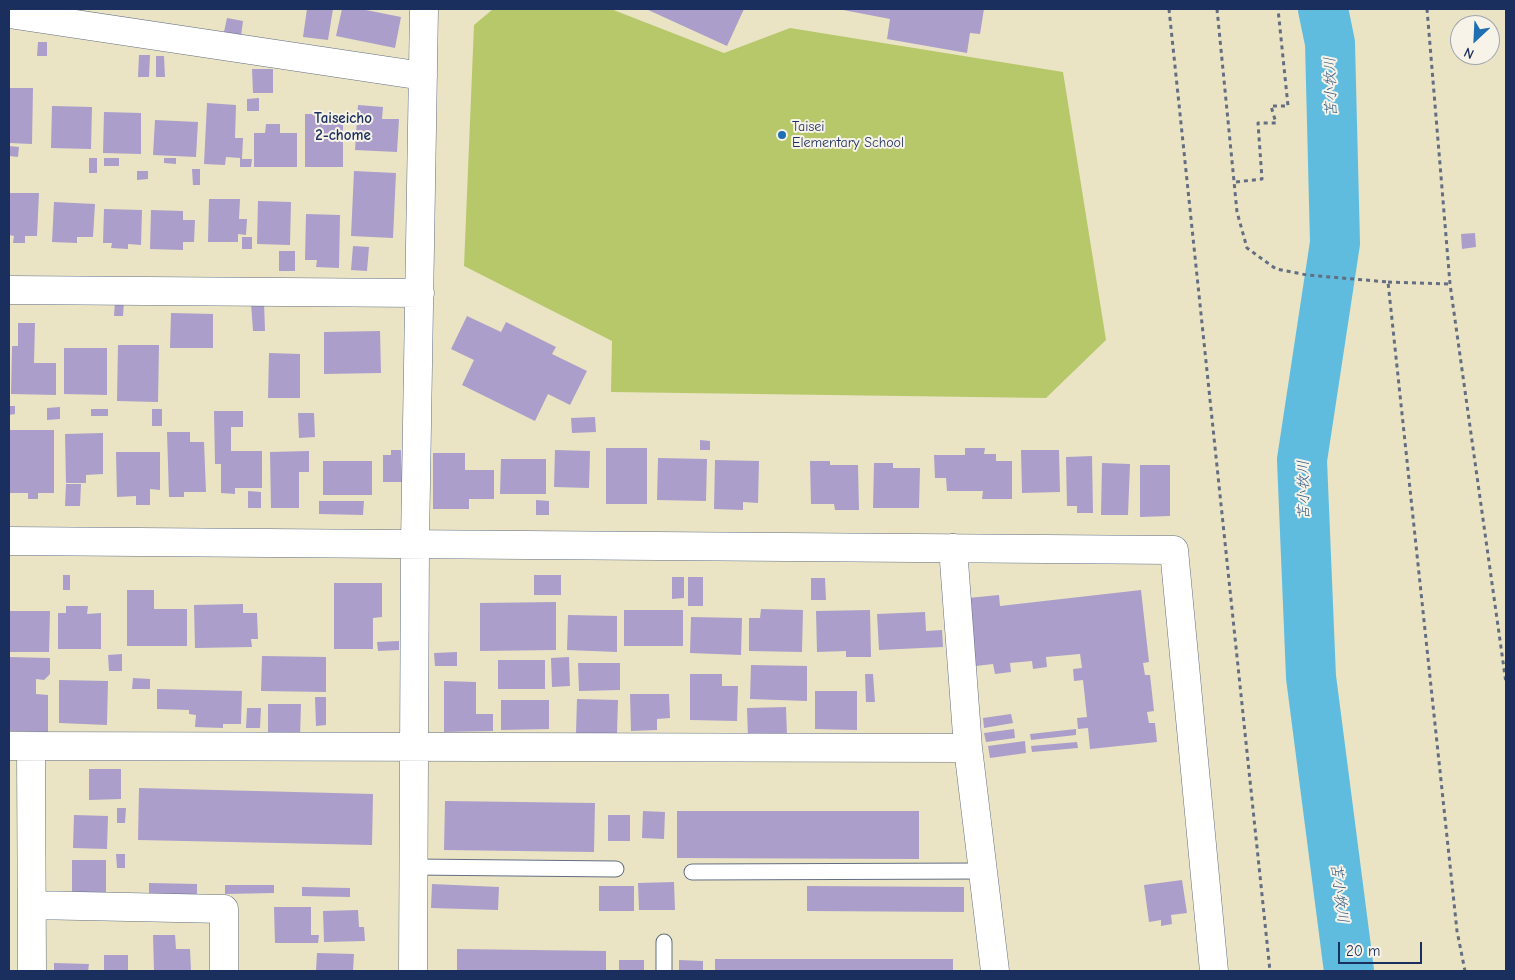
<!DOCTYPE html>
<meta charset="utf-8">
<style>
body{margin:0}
#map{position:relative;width:1515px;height:980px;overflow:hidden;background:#eae4c5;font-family:"Comic Neue",sans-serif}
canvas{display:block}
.frame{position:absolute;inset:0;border:10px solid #1b2f5e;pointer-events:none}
.north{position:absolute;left:1450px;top:15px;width:50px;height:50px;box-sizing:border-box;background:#f7f3e8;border:1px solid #9fa5b1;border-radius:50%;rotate:205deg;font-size:14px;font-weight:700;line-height:20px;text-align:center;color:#1b2f5e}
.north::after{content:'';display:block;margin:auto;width:18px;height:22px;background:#1f6fb2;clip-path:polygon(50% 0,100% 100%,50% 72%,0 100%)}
.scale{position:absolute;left:1338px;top:942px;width:84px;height:22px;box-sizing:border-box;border:2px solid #1b2f5e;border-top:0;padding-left:6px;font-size:15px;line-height:18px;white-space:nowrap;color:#1b2f5e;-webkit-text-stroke:4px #f7f3e8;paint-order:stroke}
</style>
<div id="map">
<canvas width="1515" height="980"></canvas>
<div class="frame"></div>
<div class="north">N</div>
<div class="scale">20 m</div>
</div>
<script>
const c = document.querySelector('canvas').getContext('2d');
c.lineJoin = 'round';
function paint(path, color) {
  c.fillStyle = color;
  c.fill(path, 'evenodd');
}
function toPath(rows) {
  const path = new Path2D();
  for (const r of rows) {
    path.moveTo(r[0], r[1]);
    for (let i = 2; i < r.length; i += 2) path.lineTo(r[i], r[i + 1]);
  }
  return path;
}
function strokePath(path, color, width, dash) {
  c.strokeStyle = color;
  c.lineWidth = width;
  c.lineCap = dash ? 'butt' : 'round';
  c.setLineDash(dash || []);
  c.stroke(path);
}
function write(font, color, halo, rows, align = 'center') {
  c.font = font + ' "Comic Neue","Klee One",sans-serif';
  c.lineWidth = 4;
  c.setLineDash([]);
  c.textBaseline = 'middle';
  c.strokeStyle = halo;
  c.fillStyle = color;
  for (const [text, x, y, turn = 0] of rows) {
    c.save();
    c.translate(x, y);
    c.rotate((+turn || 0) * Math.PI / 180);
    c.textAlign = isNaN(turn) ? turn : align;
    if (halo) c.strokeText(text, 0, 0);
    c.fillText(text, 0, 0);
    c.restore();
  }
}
paint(toPath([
 [493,9,611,9,724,53,790,28,1063,72,1106,340,1046,398,611,392,612,341,464,266,474,25]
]), '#b7c86b');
strokePath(toPath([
 [1323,9,1330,43,1335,243,1302,460,1311,677,1349,971]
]), '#60bcde', 50);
paint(toPath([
 [307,9,333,9,328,40,303,37],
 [342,9,361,9,401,17,395,48,336,36],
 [646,9,744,9,727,46],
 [838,9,984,9,980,34,970,33,967,53,887,39,890,19],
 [227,18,243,21,241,36,224,32],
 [38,42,47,42,47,56,37,56],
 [139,55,150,55,149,77,138,77],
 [156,56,164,56,165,77,156,77],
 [252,69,273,69,273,93,253,93],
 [9,88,33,88,32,144,9,143],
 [259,98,259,111,247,111,247,99],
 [207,103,236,105,235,138,243,138,242,159,252,159,251,167,240,167,240,158,226,157,225,165,204,164],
 [358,105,383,107,382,119,399,119,397,152,355,150],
 [52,106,92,107,91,149,51,148],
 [104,112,141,113,141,154,103,153],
 [305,114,329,114,329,124,343,124,343,167,305,167],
 [155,120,198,122,196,157,153,155],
 [266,124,280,124,280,133,297,133,297,167,254,167,254,133,265,133],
 [9,146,19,147,18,157,9,156],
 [89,158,97,158,97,173,89,173],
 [104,158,119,158,119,166,104,166],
 [164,158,176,158,176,164,164,163],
 [192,169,200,169,200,185,193,185],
 [137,171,148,171,148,179,137,180],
 [354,171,396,173,393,238,351,236],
 [9,193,39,193,37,236,25,236,25,243,13,243,14,236,9,235],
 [209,199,240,199,239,219,247,219,246,235,238,234,238,242,208,242],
 [258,201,291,202,290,245,257,244],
 [54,202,95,204,93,237,77,237,77,243,52,242],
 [104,209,142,210,141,245,128,244,128,249,111,248,112,243,103,243],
 [151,210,183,211,183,220,195,220,194,242,183,242,183,250,150,249],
 [306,214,340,215,339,268,316,267,317,260,305,260],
 [1475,233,1476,247,1462,249,1461,234],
 [242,237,252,237,252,249,242,249],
 [353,246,369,247,367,271,351,270],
 [279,251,295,251,295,271,279,271],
 [115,301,124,301,123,316,114,316],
 [264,302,265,331,253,331,251,303],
 [171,313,213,314,213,348,170,348],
 [467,316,501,332,506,322,556,347,552,354,587,371,570,405,548,394,535,421,462,385,474,360,451,349],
 [18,323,35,323,34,363,56,363,56,395,11,394,12,346,18,346],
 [380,331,381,373,324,374,324,332],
 [118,345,159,345,158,402,117,401],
 [64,348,107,348,107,395,64,394],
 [269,353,300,354,300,398,268,398],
 [9,406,15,406,15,414,9,415],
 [60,407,60,419,47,420,47,408],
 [91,409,108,409,108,416,91,416],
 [152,409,162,409,162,426,152,426],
 [214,411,243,411,243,427,231,427,231,451,262,451,262,488,235,488,235,494,221,493,221,464,215,464],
 [298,413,314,413,315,437,299,438],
 [595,417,596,432,572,433,571,418],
 [9,430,54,430,54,493,38,493,38,499,28,499,28,493,9,493],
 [167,432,190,432,190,442,204,442,206,492,184,492,184,497,169,497],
 [103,433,103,474,86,475,86,483,66,483,65,434],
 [700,440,710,441,710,450,700,450],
 [606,448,647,448,647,504,606,504],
 [965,448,985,448,984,454,996,454,996,461,1012,461,1012,499,982,499,983,491,947,491,946,478,935,478,934,455,965,455],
 [391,450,401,450,402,482,383,482,383,455,391,455],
 [555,450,590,451,589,488,554,487],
 [1021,450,1059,450,1060,492,1022,493],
 [309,451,309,472,299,472,299,508,271,508,270,452],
 [116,452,160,452,160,490,150,489,150,505,136,505,136,496,117,497],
 [433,453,465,453,465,470,494,470,494,499,469,499,469,509,433,509],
 [1092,456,1093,513,1077,513,1077,506,1067,506,1066,457],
 [658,458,707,459,706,501,657,500],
 [501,459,546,459,546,494,500,494],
 [715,460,759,461,758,503,743,502,743,510,714,509],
 [323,461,372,461,372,495,323,495],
 [810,461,830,461,830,465,858,465,859,510,835,510,834,504,811,504],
 [874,463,893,463,893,468,920,468,919,508,873,508],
 [1102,463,1130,464,1128,515,1101,515],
 [1140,465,1170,465,1170,516,1140,517],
 [66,484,81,484,80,506,65,506],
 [248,491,261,492,261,508,248,508],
 [536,500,549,501,549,515,536,515],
 [319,501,364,501,363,515,319,514],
 [63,575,70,575,70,590,63,590],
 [534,575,561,575,561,595,534,595],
 [672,577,684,577,684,598,672,599],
 [688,577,703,577,703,606,688,606],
 [811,578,825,578,826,600,811,600],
 [334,583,382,583,382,617,373,618,373,649,334,649],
 [127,590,154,590,154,609,187,609,187,646,127,646],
 [1141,590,1149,662,1143,663,1145,675,1150,675,1154,711,1147,712,1149,723,1155,723,1157,742,1090,749,1088,728,1078,729,1077,718,1087,717,1083,680,1074,681,1073,669,1082,668,1080,654,1046,657,1047,667,1033,669,1032,661,1010,663,1011,672,995,674,993,664,976,666,968,598,999,595,1000,606],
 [556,602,556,650,480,651,480,603],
 [243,604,243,613,257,613,258,639,251,639,252,647,195,648,194,605],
 [66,606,88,606,87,614,101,613,101,649,58,649,58,613,66,613],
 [761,609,803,610,802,652,749,651,749,618,760,618],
 [624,610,683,610,683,646,624,646],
 [870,610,871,657,846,657,846,651,817,652,816,611],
 [9,611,50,611,49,652,9,652],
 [925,612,926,631,942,630,943,647,879,650,877,614],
 [568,615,617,616,617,652,567,650],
 [691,617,742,618,741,655,690,653],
 [399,641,399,650,378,651,377,642],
 [457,652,457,666,435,666,434,653],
 [122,654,122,671,109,671,108,655],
 [262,656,326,657,326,692,261,691],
 [9,657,50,658,50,674,44,680,36,679,36,694,48,695,48,732,9,731],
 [569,657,570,686,552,687,551,658],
 [498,660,545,660,545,689,498,689],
 [578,663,620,663,620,690,579,691],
 [751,665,807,666,807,701,750,699],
 [690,674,722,674,722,686,738,686,737,721,690,720],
 [865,674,873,674,875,702,866,702],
 [133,678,150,679,150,689,132,689],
 [59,680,108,681,107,725,59,723],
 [444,681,476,682,476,714,493,714,493,731,444,732],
 [157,689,242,691,241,724,223,724,223,728,195,727,196,715,189,714,189,710,157,709],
 [815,691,857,691,857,730,815,729],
 [630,694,669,694,670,718,657,719,657,730,631,731],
 [315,697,326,697,326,725,316,726],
 [577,699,618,700,617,734,576,733],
 [501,700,549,700,549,729,501,730],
 [268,704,301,704,300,737,268,737],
 [786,707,787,736,748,737,747,708],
 [247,708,261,708,260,728,246,728],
 [1011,714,1013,723,984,728,983,718],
 [1014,729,1015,738,986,742,984,733],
 [1076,729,1076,735,1031,740,1030,734],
 [1025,741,1026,753,990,758,988,746],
 [1077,742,1078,748,1032,752,1031,746],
 [89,769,121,769,121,799,89,800],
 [139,788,373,794,372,845,138,840],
 [445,801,595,803,594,852,444,850],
 [117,808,126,808,125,823,117,823],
 [643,811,665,812,664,839,642,838],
 [677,811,919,811,919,859,677,858],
 [74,815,108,816,107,849,73,848],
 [608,815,630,815,630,841,608,841],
 [116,854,125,854,125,868,117,868],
 [72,860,106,860,106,893,72,893],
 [1182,880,1187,913,1171,915,1172,924,1161,926,1161,920,1149,922,1144,885],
 [674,882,675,910,639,910,638,883],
 [149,883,197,884,197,894,149,894],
 [432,884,499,887,498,910,431,908],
 [225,885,274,885,274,893,225,894],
 [599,886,634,886,634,911,599,911],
 [807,886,964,887,964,912,807,911],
 [302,887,350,888,350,897,302,896],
 [274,907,311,907,311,935,319,935,318,943,275,943],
 [358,910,359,927,364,927,365,941,324,942,323,911],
 [153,935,175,935,176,949,190,949,191,971,154,971],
 [457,949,606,951,606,971,457,971],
 [317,953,354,954,353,971,316,971],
 [104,955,128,955,128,971,104,971],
 [715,959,953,959,953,971,715,971],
 [619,960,644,960,644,971,619,971],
 [679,960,703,961,703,971,679,971],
 [54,963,89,964,88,971,54,971]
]), '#ab9eca');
const lane = toPath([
 [414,867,616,869],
 [692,872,983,871],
 [664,942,664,971]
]);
const street = toPath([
 [9,14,423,76],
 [9,290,420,293],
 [9,541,1174,550,1214,971],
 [953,548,968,748,995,971],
 [9,746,968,748],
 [31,747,32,971],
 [32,905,224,909,224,971],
 [413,971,415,543,424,9]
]);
strokePath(lane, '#636e82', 17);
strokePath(street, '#636e82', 29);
strokePath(toPath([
 [1169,9,1270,971],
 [1217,9,1237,212,1247,248,1276,269,1307,275,1388,282,1457,931,1465,971],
 [1427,9,1450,284,1506,683],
 [1236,182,1262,179,1258,123,1276,123,1271,106,1288,106,1278,9],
 [1388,282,1450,284]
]), '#636e82', 3, [4, 4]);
strokePath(lane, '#fff', 15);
strokePath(street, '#fff', 28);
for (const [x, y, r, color] of [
 [782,135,5,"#1f6fb2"]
]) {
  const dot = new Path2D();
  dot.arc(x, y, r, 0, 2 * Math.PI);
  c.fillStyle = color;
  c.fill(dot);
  strokePath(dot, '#f7f3e8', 2);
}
write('14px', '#1b2f5e', '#f7f3e8', [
 ["Taisei",792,127],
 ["Elementary School",792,143]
], 'left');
write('italic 15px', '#305984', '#f7f3e8', [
 ["苫小牧川",1331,87,-92],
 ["苫小牧川",1304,490,-91],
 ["苫小牧川",1339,893,83]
]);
write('bold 15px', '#1b2f5e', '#f7f3e8', [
 ["Taiseicho",343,119],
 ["2-chome",343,136]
]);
</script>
